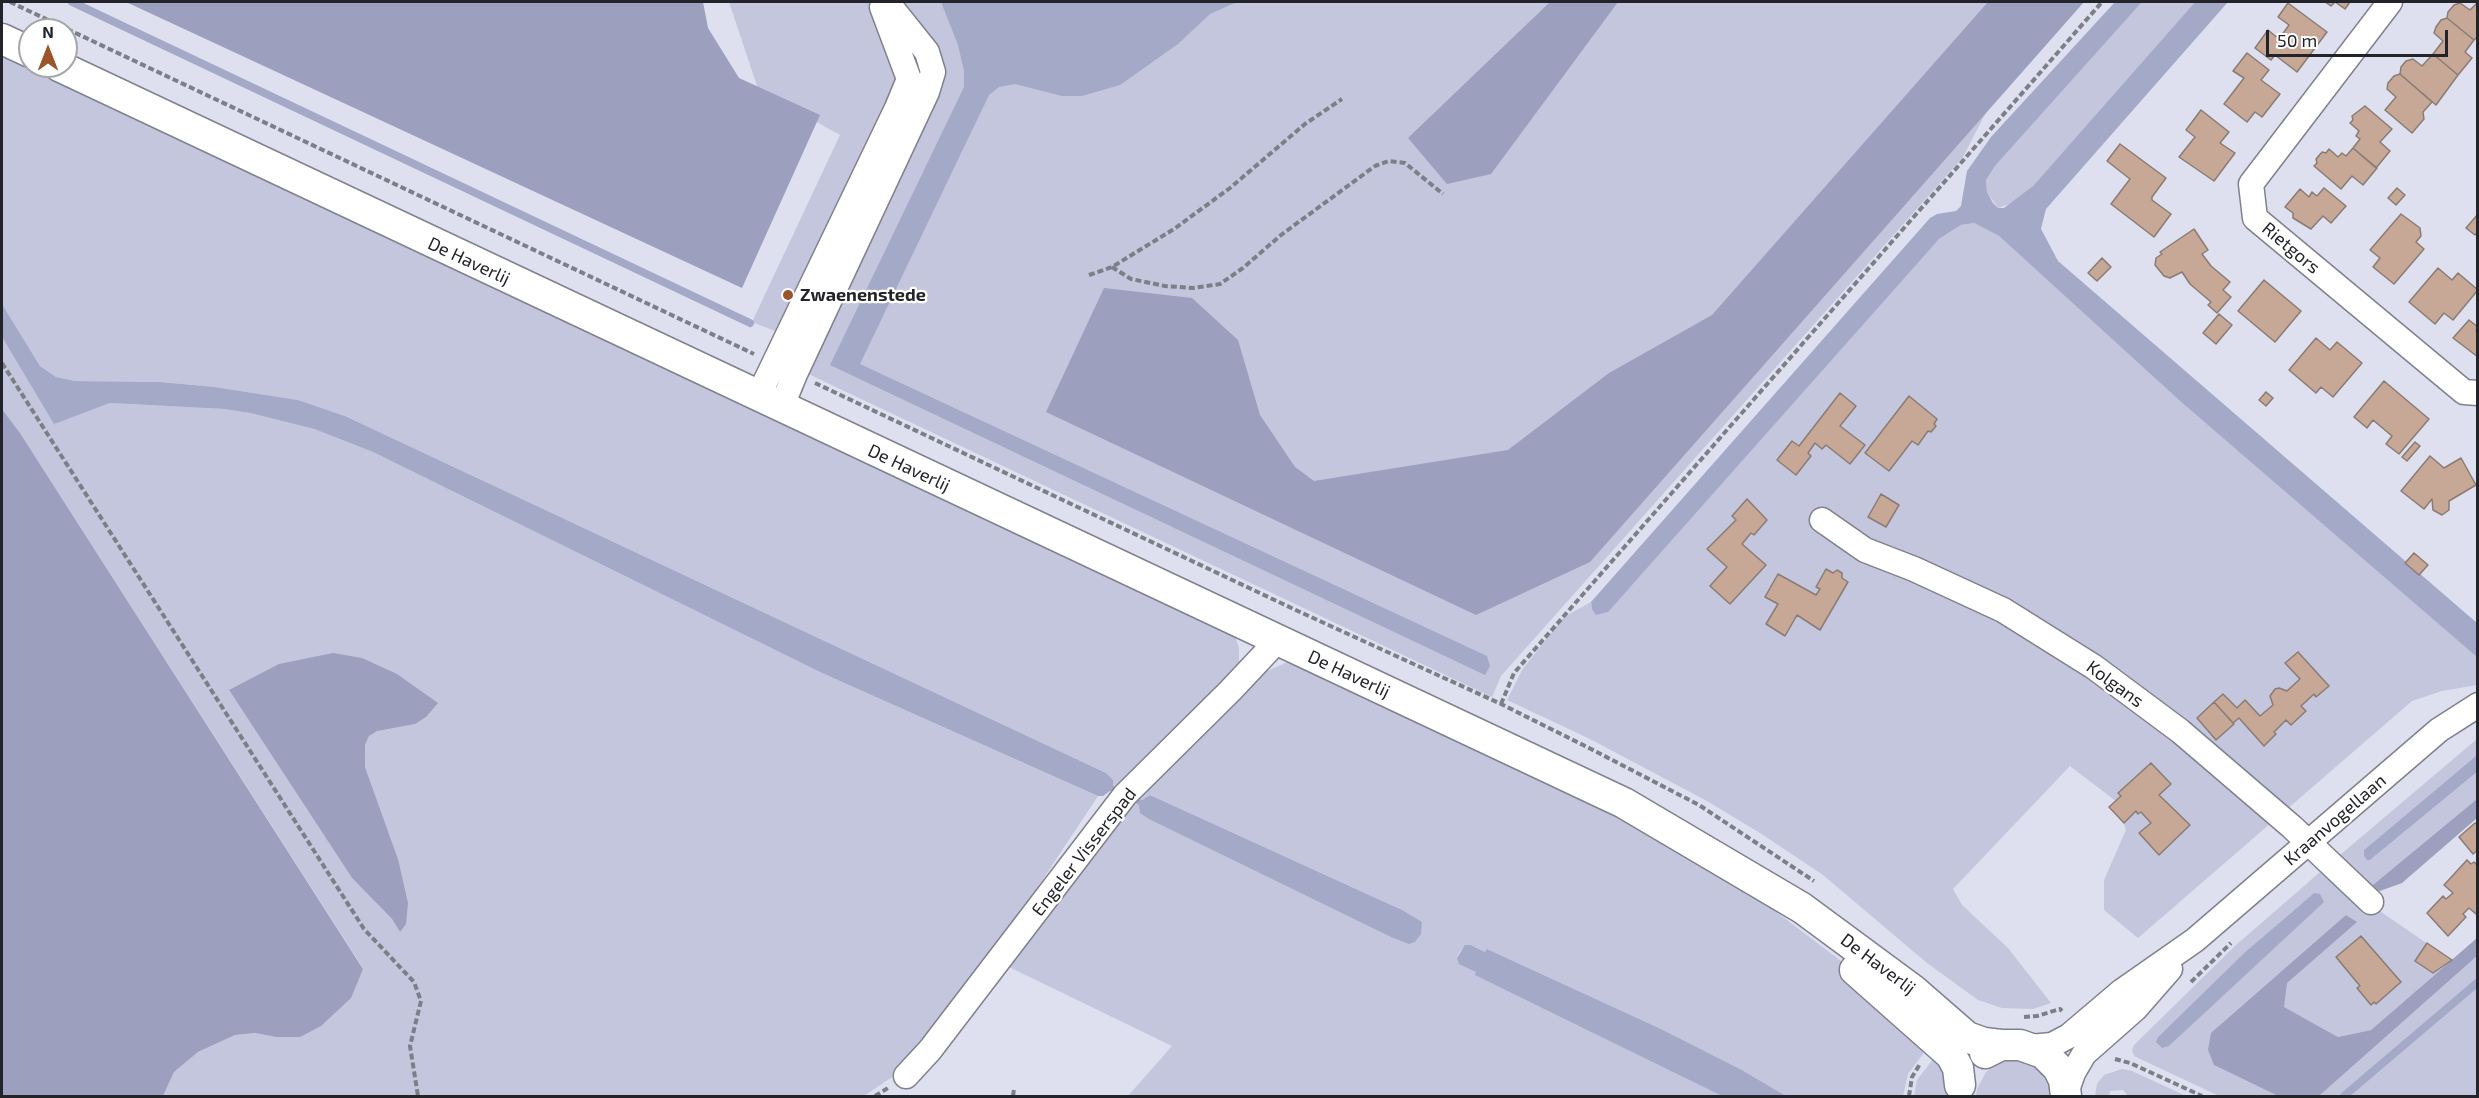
<!DOCTYPE html>
<style>
body{margin:0}
#map{position:relative;width:2479px;height:1098px;overflow:hidden;background:#dee0ef;font-family:"Exo 2",sans-serif}
canvas{display:block}
.frame{position:absolute;inset:0;border:3px solid #232429;pointer-events:none}
.north{position:absolute;left:18px;top:18px;width:60px;height:60px;box-sizing:border-box;background:#fff;border:2px solid #a7a7a9;border-radius:50%;rotate:0deg;font-size:16px;font-weight:700;line-height:24px;text-align:center;color:#232429}
.north::after{content:'';display:block;margin:auto;width:21px;height:27px;background:#9b552b;clip-path:polygon(50% 0,100% 100%,50% 72%,0 100%)}
.scale{position:absolute;left:2266px;top:30px;width:182px;height:27px;box-sizing:border-box;border:3px solid #232429;border-top:0;padding-left:8px;font-size:18px;line-height:21px;white-space:nowrap;color:#232429;-webkit-text-stroke:4px #fff;paint-order:stroke}
</style>
<div id="map">
<canvas width="2479" height="1098"></canvas>
<div class="frame"></div>
<div class="north">N</div>
<div class="scale">50 m</div>
</div>
<script>
const c = document.querySelector('canvas').getContext('2d');
c.lineJoin = 'round';
function paint(path, color) {
  c.fillStyle = color;
  c.fill(path, 'evenodd');
}
function toPath(rows) {
  const path = new Path2D();
  for (const r of rows) {
    path.moveTo(r[0], r[1]);
    for (let i = 2; i < r.length; i += 2) path.lineTo(r[i], r[i + 1]);
  }
  return path;
}
function strokePath(path, color, width, dash) {
  c.strokeStyle = color;
  c.lineWidth = width;
  c.lineCap = dash ? 'butt' : 'round';
  c.setLineDash(dash || []);
  c.stroke(path);
}
function write(font, color, halo, rows, align = 'center') {
  c.font = font + ' "Exo 2",sans-serif';
  c.lineWidth = 4.5;
  c.setLineDash([]);
  c.textBaseline = 'middle';
  c.strokeStyle = halo;
  c.fillStyle = color;
  for (const [text, x, y, turn = 0] of rows) {
    c.save();
    c.translate(x, y);
    c.rotate((+turn || 0) * Math.PI / 180);
    c.textAlign = isNaN(turn) ? turn : align;
    if (halo) c.strokeText(text, 0, 0);
    c.fillText(text, 0, 0);
    c.restore();
  }
}
paint(toPath([
 [729,2,2043,2,1963,157,1501,676,1492,697,804,372,780,333,752,322,840,135,758,89],
 [2142,2,2195,2,2033,186,2013,203,1998,208,1987,192,1986,180,1995,166],
 [2,53,85,90,1234,633,1239,648,1239,664,1231,679,1115,787,1106,773,345,416,298,400,215,387,160,382,75,381,56,377,40,366,2,304],
 [1974,223,1999,236,2180,401,2478,657,2477,685,2442,691,2412,701,2138,938,2104,910,2104,880,2126,830,2117,802,2070,766,1953,889,1962,905,2008,948,2051,1003,2033,1009,2002,1008,1978,1000,1927,963,1823,875,1760,833,1707,801,1590,739,1507,700,1522,670,1564,617,1591,602,1592,609,1939,239,1961,225],
 [2,337,54,423,110,403,224,409,250,413,314,429,373,452,822,673,1098,796,992,956,898,1073,864,1096,163,1096,174,1072,198,1052,235,1035,255,1033,276,1037,363,968,20,433,2,409],
 [229,690,415,724,377,730,369,736,365,745,365,767,398,859,400,932,392,919,352,878],
 [1292,660,1510,759,1666,840,1746,889,1841,961,1929,1046,1908,1074,1903,1096,1786,1096,1742,1070,1661,1029,1487,949,1486,952,1471,945,1461,950,1457,957,1476,972,1722,1096,1128,1096,1172,1046,1009,967,1136,796,1265,672],
 [1150,795,1402,910,1142,800],
 [2477,739,2477,755,2364,850,2364,856,2370,860,2477,772,2477,799,2368,889,2338,859,2340,855],
 [2323,872,2451,960,2371,1030,2338,1037,2283,1007,2286,983,2356,922,2346,915,2214,1065,2278,1096,2219,1096,2134,1056,2132,1050,2134,1045,2236,945,2319,873],
 [2314,893,2285,936,2169,1046,2158,1037,2244,953],
 [2477,956,2477,1096,2319,1096],
 [1938,1053,1949,1085,1947,1096,1914,1096,1917,1080],
 [2012,1059,2022,1060,2039,1070,2049,1087,2051,1096,1976,1096,1977,1089,1986,1072,1993,1065],
 [2122,1069,2132,1071,2186,1096,2128,1096,2123,1090,2110,1091,2109,1096,2095,1096,2097,1084,2104,1075]
]), '#c3c6dd');
paint(toPath([
 [126,2,703,2,708,28,739,78,820,115,742,288],
 [1550,2,1618,2,1491,174,1447,184,1408,138],
 [1988,2,2084,2,1590,562,1476,615,1046,412,1104,288,1192,298,1238,340,1260,415,1295,467,1314,481,1508,450,1609,373,1712,315],
 [2,409,20,433,363,969,351,998,321,1026,300,1037,276,1037,255,1033,235,1035,198,1052,174,1072,163,1096,2,1096],
 [333,653,362,658,397,674,438,703,426,717,415,724,377,731,369,736,365,745,365,767,398,859,408,903,406,924,400,932,392,919,352,878,229,690,279,664],
 [2477,799,2477,818,2402,883,2380,891,2368,889],
 [2346,915,2357,922,2287,983,2284,1007,2338,1037,2371,1030,2477,938,2477,956,2319,1096,2278,1096,2214,1065,2208,1050,2211,1033]
]), '#9c9fbe');
paint(toPath([
 [941,2,1237,2,1210,14,1178,44,1120,85,1082,96,1062,96,1015,84,999,87,989,95,860,364,1487,656,1490,666,1485,675,830,365,964,87,964,71,958,45],
 [2115,2,2142,2,1995,166,1986,180,1987,192,1993,203,1998,208,2004,208,2033,186,2195,2,2228,2,2046,209,2041,229,2058,261,2477,623,2477,657,2180,401,1999,236,1974,223,1961,225,1939,239,1608,612,1596,615,1592,609,1591,602,1930,218,1937,214,1956,211,1961,206,1967,171,1991,137],
 [2,304,40,366,56,377,75,381,160,382,215,387,298,400,345,416,1106,773,1113,780,1113,785,1115,787,1114,792,1110,791,1103,796,1098,796,822,673,373,452,314,429,250,413,224,409,110,403,54,424,2,337],
 [2477,755,2477,772,2370,860,2367,860,2364,856,2364,850],
 [1150,795,1402,910,1422,922,1421,934,1415,942,1409,944,1391,937,1149,819,1140,813,1139,805,1136,803,1137,799,1142,800],
 [2314,893,2320,894,2324,902,2169,1046,2162,1048,2156,1042,2158,1037,2244,953],
 [1465,945,1471,945,1485,952,1487,949,1661,1029,1742,1070,1786,1096,1722,1096,1475,975,1476,972,1459,964,1457,958]
]), '#a5a9c8');
strokePath(toPath([
 [72,2,750,323],
 [2344,1096,2478,982]
]), '#a5a9c8', 8);
const building = toPath([
 [2325,2,2350,2,2345,9,2335,2,2331,6,2325,2],
 [2478,2,2478,36,2474,40,2447,18,2448,12,2454,5,2460,3,2470,10,2478,2],
 [2288,3,2327,32,2297,72,2275,55,2271,60,2255,48,2268,30,2279,39,2289,25,2278,17,2288,3],
 [2447,18,2474,40,2465,52,2472,58,2458,75,2433,54,2443,41,2434,33,2436,27,2441,20,2447,18],
 [2247,53,2269,70,2261,80,2280,94,2262,117,2255,112,2247,122,2224,104,2244,78,2233,71,2247,53],
 [2433,54,2458,75,2436,105,2400,74,2401,67,2406,61,2413,59,2422,66,2433,54],
 [2400,74,2432,102,2423,112,2424,119,2412,133,2385,110,2396,97,2387,89,2388,83,2394,76,2400,74],
 [2365,106,2392,129,2380,142,2390,151,2376,168,2353,148,2360,139,2356,136,2359,131,2350,123,2353,120,2352,116,2365,106],
 [2201,110,2229,132,2220,143,2235,153,2214,181,2179,157,2195,137,2186,130,2201,110],
 [2120,144,2166,178,2152,197,2152,200,2171,214,2154,237,2111,204,2130,179,2107,161,2120,144],
 [2353,148,2377,168,2363,185,2352,176,2341,189,2314,166,2317,163,2316,159,2322,152,2326,153,2329,149,2338,157,2342,153,2346,156,2353,148],
 [2324,188,2346,206,2331,223,2323,216,2311,229,2293,218,2293,213,2285,207,2300,189,2309,197,2312,192,2317,196,2324,188],
 [2397,188,2405,195,2396,205,2388,198,2397,188],
 [2401,214,2420,228,2421,236,2416,242,2424,249,2394,284,2373,267,2380,258,2370,250,2401,214],
 [2478,214,2478,232,2475,235,2466,228,2478,214],
 [2194,229,2208,250,2202,254,2211,266,2230,282,2223,290,2231,297,2217,313,2208,305,2211,302,2190,284,2182,272,2170,278,2164,276,2155,265,2156,258,2162,254,2160,252,2194,229],
 [2102,258,2111,267,2097,281,2088,273,2102,258],
 [2438,268,2452,280,2458,273,2478,290,2453,320,2444,313,2435,324,2409,302,2438,268],
 [2264,280,2301,311,2275,342,2238,311,2264,280],
 [2219,314,2232,325,2216,344,2203,333,2219,314],
 [2469,320,2478,327,2476,331,2478,332,2478,357,2453,338,2469,320],
 [2316,338,2330,350,2337,342,2362,363,2333,397,2321,387,2316,393,2289,370,2316,338],
 [2384,381,2429,419,2399,454,2386,444,2392,436,2373,420,2367,428,2354,417,2384,381],
 [2266,392,2273,398,2266,406,2259,400,2266,392],
 [1840,393,1856,406,1840,426,1865,445,1850,464,1826,445,1822,449,1815,443,1808,453,1811,456,1796,475,1777,460,1792,441,1799,446,1840,393],
 [1909,396,1937,419,1934,424,1936,426,1931,432,1928,431,1918,445,1912,441,1889,471,1865,453,1909,396],
 [2415,442,2420,446,2407,461,2402,457,2415,442],
 [2430,456,2444,468,2461,458,2476,485,2449,501,2449,510,2442,515,2433,510,2432,499,2424,509,2401,491,2430,456],
 [1881,494,1899,505,1886,527,1868,517,1881,494],
 [1747,499,1767,520,1754,535,1751,533,1742,544,1766,565,1730,604,1710,586,1727,567,1707,549,1736,520,1732,516,1747,499],
 [2414,553,2428,565,2419,575,2405,563,2414,553],
 [1826,569,1833,573,1837,570,1842,573,1842,578,1848,582,1820,630,1797,615,1785,636,1766,624,1778,604,1765,597,1778,574,1816,595,1820,589,1816,587,1826,569],
 [2298,652,2329,686,2316,697,2314,694,2301,706,2306,711,2291,725,2286,720,2274,732,2276,734,2264,746,2239,718,2233,723,2214,702,2223,694,2237,708,2245,700,2260,716,2273,705,2270,696,2275,689,2279,688,2287,691,2300,679,2285,663,2298,652],
 [2214,702,2234,724,2216,740,2197,718,2214,702],
 [2151,763,2171,784,2159,795,2190,825,2159,855,2139,833,2151,823,2141,812,2138,814,2136,811,2124,823,2109,807,2121,796,2118,793,2151,763],
 [2475,823,2478,825,2478,850,2473,854,2459,837,2475,823],
 [2467,860,2471,864,2474,862,2478,866,2478,912,2476,914,2469,908,2463,914,2466,917,2448,936,2427,913,2443,896,2446,899,2453,893,2444,885,2467,860],
 [2361,936,2401,982,2376,1004,2374,1002,2371,1005,2357,988,2360,986,2336,957,2361,936],
 [2427,943,2452,960,2433,973,2415,961,2427,943]
]);
paint(building, '#c7a796');
strokePath(building, '#897c75', 1.5);
const minor = toPath([
 [2390,2,2251,184,2255,218,2464,392,2478,393],
 [758,397,897,108,909,79,882,7],
 [781,408,795,374,927,92,933,72,927,52,887,2],
 [1822,520,1865,550,1914,569,2003,610,2094,667,2180,731,2292,827,2371,902],
 [2030,1047,2052,1045,2069,1036,2122,991,2195,940,2439,730,2478,705],
 [906,1076,930,1050,1125,795,1230,691,1278,640],
 [2066,1093,2073,1073,2084,1054,2135,1009,2170,969]
]);
const tertiary = toPath([
 [2,39,30,52],
 [59,66,1624,803,1802,908,1913,990,1967,1037,1984,1043,2001,1045],
 [1855,970,1951,1055,1958,1068,1960,1085],
 [1985,1053,2001,1045,2020,1045,2043,1053,2058,1068,2064,1080,2066,1096]
]);
strokePath(minor, '#7f818e', 27);
strokePath(tertiary, '#7f818e', 33);
strokePath(toPath([
 [10,2,754,354],
 [1112,267,1131,279,1165,286,1193,288,1220,284,1243,268,1281,235,1375,166,1389,161,1405,163,1443,194],
 [1089,275,1112,267,1174,229,1230,188,1305,124,1342,99],
 [2,363,364,929,414,982,421,1001,410,1046,418,1096],
 [815,383,1300,612,1501,704,1591,749,1699,805,1814,881],
 [1501,704,1514,673,2102,2],
 [2191,982,2231,943],
 [2024,1017,2037,1016,2060,1009,2062,1011],
 [2115,1059,2130,1063,2202,1096],
 [875,1096,888,1088],
 [1013,1096,1014,1089],
 [1909,1096,1912,1077,1920,1064]
]), '#7c7e88', 4, [6, 3]);
strokePath(minor, '#fff', 24);
strokePath(tertiary, '#fff', 30);
for (const [x, y, r, color] of [
 [788,295,6,"#9b552b"]
]) {
  const dot = new Path2D();
  dot.arc(x, y, r, 0, 2 * Math.PI);
  c.fillStyle = color;
  c.fill(dot);
  strokePath(dot, '#fff', 2);
}
write('18px', '#232429', '#fff', [
 ["Rietgors",2291,248,40],
 ["De Haverlij",469,261,25],
 ["De Haverlij",909,468,25],
 ["De Haverlij",1349,674,25],
 ["Kolgans",2115,684,36],
 ["Kraanvogellaan",2335,820,-41],
 ["Engeler Visserspad",1084,852,-52],
 ["De Haverlij",1878,964,37]
]);
write('bold 18px', '#232429', '#fff', [
 ["Zwaenenstede",800,295]
], 'left');
</script>
